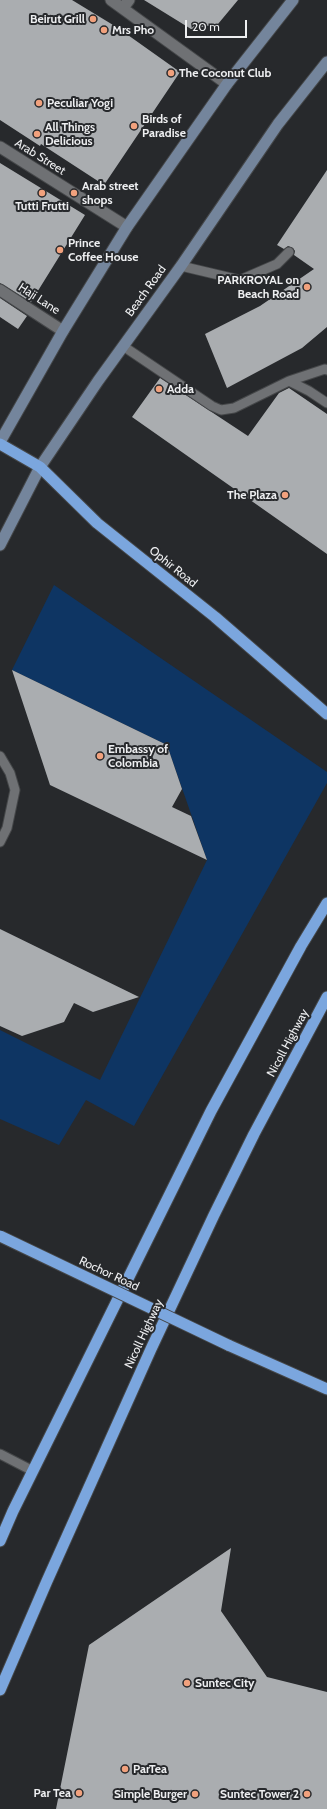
<!DOCTYPE html>
<style>
body{margin:0}
#map{position:relative;width:327px;height:1809px;overflow:hidden;background:#27292c;font-family:Cabin,sans-serif}
canvas{display:block}
.scale{position:absolute;left:185px;top:20px;width:62px;height:18px;box-sizing:border-box;border:2px solid #eeeff1;border-top:0;padding-left:5px;font-size:12px;line-height:14px;white-space:nowrap;color:#eeeff1;-webkit-text-stroke:3px #27292c;paint-order:stroke}
</style>
<div id="map">
<canvas width="327" height="1809"></canvas>
<div class="scale">20 m</div>
</div>
<script>
const c = document.querySelector('canvas').getContext('2d');
c.lineJoin = 'round';
function paint(path, color) {
  c.fillStyle = color;
  c.fill(path, 'evenodd');
}
function toPath(rows) {
  const path = new Path2D();
  for (const r of rows) {
    path.moveTo(r[0], r[1]);
    for (let i = 2; i < r.length; i += 2) path.lineTo(r[i], r[i + 1]);
  }
  return path;
}
function strokePath(path, color, width, dash) {
  c.strokeStyle = color;
  c.lineWidth = width;
  c.lineCap = dash ? 'butt' : 'round';
  c.setLineDash(dash || []);
  c.stroke(path);
}
function write(font, color, halo, rows, align = 'center') {
  c.font = font + ' Cabin,sans-serif';
  c.lineWidth = 4;
  c.setLineDash([]);
  c.textBaseline = 'middle';
  c.strokeStyle = halo;
  c.fillStyle = color;
  for (const [text, x, y, turn = 0] of rows) {
    c.save();
    c.translate(x, y);
    c.rotate((+turn || 0) * Math.PI / 180);
    c.textAlign = isNaN(turn) ? turn : align;
    if (halo) c.strokeText(text, 0, 0);
    c.fillText(text, 0, 0);
    c.restore();
  }
}
paint(toPath([
 [54,585,327,772,327,783,134,1126,86,1100,59,1145,0,1119,0,1030,100,1080,207,860,167,745,12,670]
]), '#0e3563');
paint(toPath([
 [0,0,72,0,118,28,180,72,104,185,41,144,40,146,0,120],
 [144,0,238,0,218,24,191,29],
 [0,163,85,215,31,302,0,283],
 [327,170,327,327,302,348,227,388,205,334,260,306,314,269,294,255,295,251,293,248,288,246,284,249,277,245],
 [0,298,27,316,18,329,0,317],
 [160,378,248,436,279,393,289,388,327,414,327,554,132,417],
 [12,670,167,745,182,789,172,807,191,816,207,860,50,785],
 [0,929,139,997,93,1012,74,1003,64,1022,22,1036,0,1026],
 [231,1548,221,1611,267,1677,327,1692,327,1809,56,1809,89,1645]
]), '#aaadb0');
const service = toPath([
 [181,266,240,280,277,264,289,252],
 [123,346,212,406,221,410,234,408,289,381,325,369,327,370],
 [289,381,309,391,327,403],
 [0,756,10,773,15,790,7,828,0,842],
 [0,1454,33,1471]
]);
const minor = toPath([
 [111,0,227,84],
 [123,8,129,0],
 [0,147,127,227],
 [0,290,63,331]
]);
const secondary = toPath([
 [0,442,63,331,127,227,227,84,293,0],
 [0,545,40,467,98,381,181,266,278,124,327,62]
]);
const trunk = toPath([
 [0,444,40,467,97,523,215,617,327,714],
 [228,1345,327,1389],
 [0,1541,13,1511,211,1111,301,946,327,903],
 [0,1690,47,1581,151,1349,214,1215,254,1134,327,997]
]);
strokePath(service, '#454749', 11);
strokePath(minor, '#454749', 13);
strokePath(secondary, '#454749', 13);
strokePath(trunk, '#454749', 13);
strokePath(service, '#6f7174', 9);
strokePath(minor, '#6f7174', 11);
strokePath(secondary, '#74859c', 11);
strokePath(trunk, '#7ba6de', 11);
const trunkBridge = toPath([
 [0,1236,228,1345]
]);
strokePath(trunkBridge, '#454749', 13, []);
strokePath(trunkBridge, '#7ba6de', 11);
for (const [x, y, r, color] of [
 [93,19,4,"#f1a17d"],
 [104,30,4,"#f1a17d"],
 [171,73,4,"#f1a17d"],
 [39,103,4,"#f1a17d"],
 [134,126,4,"#f1a17d"],
 [37,134,4,"#f1a17d"],
 [42,193,4,"#f1a17d"],
 [74,193,4,"#f1a17d"],
 [60,250,4,"#f1a17d"],
 [307,287,4,"#f1a17d"],
 [159,389,4,"#f1a17d"],
 [285,495,4,"#f1a17d"],
 [100,756,4,"#f1a17d"],
 [187,1683,4,"#f1a17d"],
 [125,1769,4,"#f1a17d"],
 [79,1793,4,"#f1a17d"],
 [195,1794,4,"#f1a17d"],
 [307,1794,4,"#f1a17d"]
]) {
  const dot = new Path2D();
  dot.arc(x, y, r, 0, 2 * Math.PI);
  c.fillStyle = color;
  c.fill(dot);
  strokePath(dot, '#27292c', 1.5);
}
write('bold 12px', '#eeeff1', '#27292c', [
 ["Beirut Grill",85,19,"right"],
 ["Mrs Pho",112,30],
 ["The Coconut Club",179,73],
 ["Peculiar Yogi",47,103],
 ["Birds of",142,119],
 ["Paradise",142,133],
 ["All Things",45,127],
 ["Delicious",45,141],
 ["Arab street",82,186],
 ["shops",82,200],
 ["Tutti Frutti",42,206,"center"],
 ["Prince",68,243],
 ["Coffee House",68,257],
 ["PARKROYAL on",299,280,"right"],
 ["Beach Road",299,294,"right"],
 ["Adda",167,389],
 ["The Plaza",277,495,"right"],
 ["Embassy of",108,749],
 ["Colombia",108,763],
 ["Suntec City",195,1683],
 ["ParTea",133,1769],
 ["Par Tea",71,1793,"right"],
 ["Simple Burger",187,1794,"right"],
 ["Suntec Tower 2",299,1794,"right"]
], 'left');
write('12px', '#eeeff1', '#27292c', [
 ["Arab Street",40,157,32],
 ["Beach Road",146,291,-54],
 ["Haji Lane",39,299,33],
 ["Ophir Road",173,567,39],
 ["Nicoll Highway",288,1043,-62],
 ["Rochor Road",109,1274,25],
 ["Nicoll Highway",144,1334,-65]
]);
</script>
